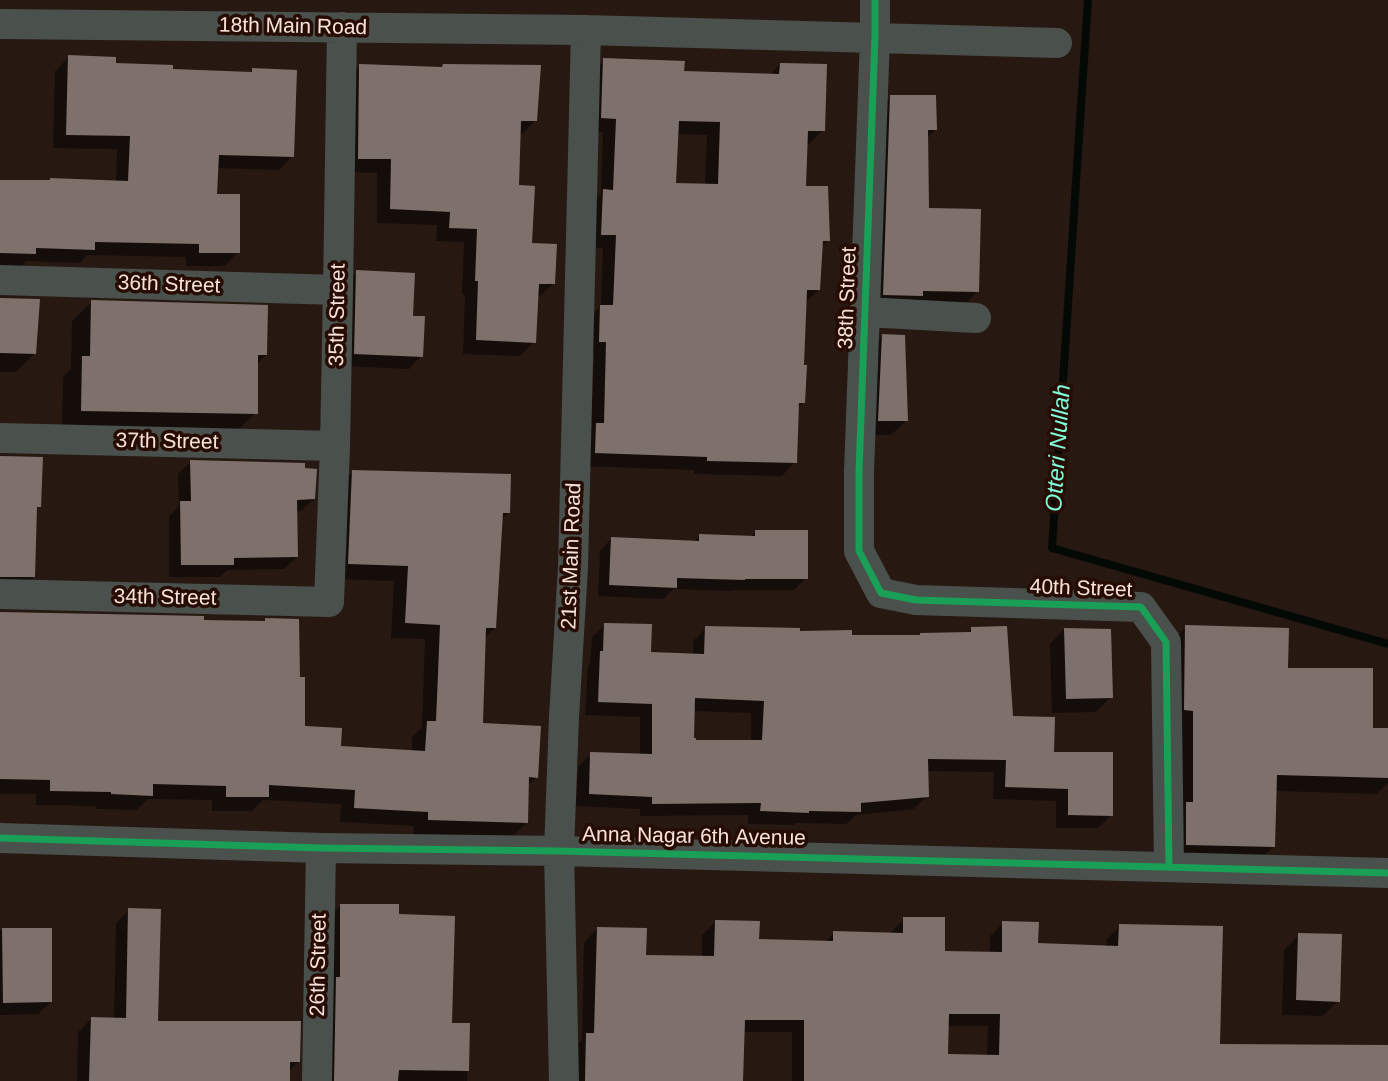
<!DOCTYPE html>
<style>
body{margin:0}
canvas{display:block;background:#271812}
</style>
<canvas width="1388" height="1081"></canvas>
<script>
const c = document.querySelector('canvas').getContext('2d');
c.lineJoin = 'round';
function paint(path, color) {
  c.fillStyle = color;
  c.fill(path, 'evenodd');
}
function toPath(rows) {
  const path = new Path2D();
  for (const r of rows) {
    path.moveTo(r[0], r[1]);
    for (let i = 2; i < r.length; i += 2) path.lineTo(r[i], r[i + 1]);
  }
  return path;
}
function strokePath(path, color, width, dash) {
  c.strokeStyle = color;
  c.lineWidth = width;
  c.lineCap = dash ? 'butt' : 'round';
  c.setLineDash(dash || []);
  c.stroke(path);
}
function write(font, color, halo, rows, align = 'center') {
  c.font = font + ' Helvetica,sans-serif';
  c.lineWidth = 7;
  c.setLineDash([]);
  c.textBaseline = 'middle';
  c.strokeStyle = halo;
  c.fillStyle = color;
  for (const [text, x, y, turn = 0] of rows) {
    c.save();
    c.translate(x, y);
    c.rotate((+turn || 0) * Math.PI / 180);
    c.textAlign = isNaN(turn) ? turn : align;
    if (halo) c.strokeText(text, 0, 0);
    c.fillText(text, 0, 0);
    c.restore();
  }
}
paint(toPath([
 [69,57,114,65,171,71,249,74,252,70,292,156,279,170,216,168,215,196,238,252,225,266,186,266,186,257,87,255,80,263,26,261,21,267,0,266,0,181,48,182,51,179,116,182,117,149,53,148,55,71],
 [604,60,683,73,769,76,780,64,823,130,809,144,806,144,804,188,828,240,821,248,819,289,805,303,803,403,797,409,795,462,782,476,694,474,694,470,583,466,591,431,594,355,586,355,587,320,601,306,603,248,589,248,590,205,601,194,603,132,589,131,590,74],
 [677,134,707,135,705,185,674,185],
 [360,66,440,69,443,66,536,120,522,134,519,134,517,187,531,245,553,284,539,297,536,297,534,342,520,356,463,354,465,295,462,294,464,242,436,241,437,225,377,223,377,173,344,172,346,80],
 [891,97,935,130,927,138,928,209,977,292,966,303,873,306,880,108],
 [357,272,411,318,421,356,409,369,343,366,344,284],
 [0,299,34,354,16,372,0,372],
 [92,302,266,355,257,364,256,413,236,432,62,430,63,377,71,369,72,321],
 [882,336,906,421,891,435,864,435,867,351],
 [0,457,39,506,35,511,33,577,18,592,0,591],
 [191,462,304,470,314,499,301,511,296,511,297,557,284,569,227,570,220,577,169,577,169,516,179,506,178,474],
 [352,472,508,513,501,520,495,628,484,638,481,725,537,777,527,786,526,823,511,838,413,834,414,826,340,822,341,804,263,800,252,811,212,811,212,800,148,799,137,810,96,809,96,806,36,805,36,794,0,794,0,614,202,622,262,623,265,620,299,678,303,727,339,748,412,752,412,737,422,728,425,639,391,638,394,581,334,579,337,487],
 [755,532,806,578,794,590,733,590,732,591,673,589,663,599,598,596,600,551,611,539,693,542,700,535,750,538],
 [605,624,649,654,693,656,693,641,706,628,851,637,966,634,971,629,1012,717,1052,754,1111,815,1098,828,1056,828,1056,801,993,799,994,772,927,771,927,796,914,809,856,815,846,824,796,823,794,825,748,824,748,815,640,816,640,809,576,806,578,767,591,754,640,755,640,717,585,715,588,666,590,663,592,637],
 [693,711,751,713,751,741,695,742,692,739],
 [1186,627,1286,670,1372,730,1388,730,1388,783,1377,794,1275,791,1274,846,1257,862,1171,861,1169,644],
 [1064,629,1111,697,1096,712,1052,713,1050,644],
 [340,906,397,916,450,1024,468,1025,467,1081,322,1081,327,920],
 [129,910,156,1022,298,1062,288,1072,288,1081,77,1081,78,1032,91,1019,114,1019,116,923],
 [904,919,943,952,990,953,990,936,1003,923,1037,944,1106,947,1107,939,1120,926,1219,1046,1388,1047,1388,1081,792,1081,792,1032,743,1032,742,1081,573,1081,574,1048,582,1039,584,942,597,929,644,956,702,958,702,935,715,922,757,941,825,942,834,933,891,934,891,932],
 [947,1026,988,1026,987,1057,947,1056],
 [50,929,51,1002,38,1014,0,1015,0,930],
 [1299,935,1338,1001,1323,1016,1282,1015,1284,950]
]), '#0007');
strokePath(toPath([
 [1088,0,1052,548,1388,644]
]), '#040905', 8);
paint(toPath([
 [68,55,116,57,116,63,173,65,173,69,252,72,252,68,297,70,294,157,219,155,217,194,240,194,240,253,199,253,199,244,95,242,95,250,36,248,36,254,0,253,0,180,50,180,50,178,128,181,130,136,66,135],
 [603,58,685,61,684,71,779,74,780,63,827,64,825,131,808,131,806,186,828,186,830,241,823,241,820,290,807,290,804,365,807,365,805,403,799,403,797,463,707,461,707,457,595,453,596,423,604,423,606,342,599,342,600,305,613,305,616,235,601,235,603,189,613,190,616,119,601,118],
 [679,121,720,122,718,184,676,183],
 [359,64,442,67,443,64,541,65,537,121,521,121,519,185,535,186,532,243,557,244,555,284,539,284,536,343,476,340,478,281,475,281,477,229,449,228,450,212,390,209,391,159,358,159],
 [890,95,936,95,937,130,928,130,929,208,981,209,979,292,923,291,923,296,883,295],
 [356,270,415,273,413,316,425,316,423,357,354,354],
 [0,298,40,299,36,354,0,353],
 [91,300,268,305,267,355,258,355,258,414,81,411,82,356,90,356],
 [882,334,905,335,908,421,878,421],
 [0,456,43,457,41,507,37,507,35,577,0,577],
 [190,460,305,463,305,468,317,469,315,499,297,500,298,557,234,558,234,565,181,565,180,501,191,501],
 [352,470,511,474,510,513,503,513,496,628,486,628,483,723,541,726,538,778,529,777,528,823,428,820,428,812,354,808,355,790,269,785,269,797,226,797,226,786,153,784,153,796,111,794,111,792,50,791,50,780,0,779,0,612,204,616,204,620,265,621,265,618,299,619,300,677,305,677,305,726,342,728,341,746,425,751,427,721,436,721,440,625,405,623,408,566,348,564],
 [755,530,808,530,808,579,745,579,745,580,677,578,677,588,609,585,611,537,699,541,699,534,755,536],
 [604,623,652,624,651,652,704,654,705,626,800,628,800,631,852,630,852,635,920,635,920,633,971,632,971,627,1007,626,1013,716,1055,717,1054,752,1113,752,1113,816,1068,815,1068,789,1005,787,1006,760,928,759,929,797,861,803,861,812,809,811,809,813,760,811,761,803,652,804,652,797,589,794,590,752,652,754,652,704,598,702,600,651,603,651],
 [695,698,764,701,762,740,696,740,696,738,694,738],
 [1185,625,1289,628,1288,668,1373,668,1373,728,1388,728,1388,778,1277,775,1275,847,1186,845,1186,802,1193,802,1193,711,1184,710],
 [1064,628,1111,629,1113,698,1066,699],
 [340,904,399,904,399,914,455,916,452,1023,470,1023,469,1071,399,1070,398,1081,334,1081,336,977,340,977],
 [128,908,161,909,158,1021,301,1021,300,1062,290,1062,290,1081,89,1081,91,1017,126,1018],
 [903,917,945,917,945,951,1002,952,1002,921,1039,922,1038,943,1118,946,1119,924,1223,926,1220,1044,1388,1045,1388,1081,804,1081,804,1020,745,1020,743,1081,585,1081,586,1033,594,1033,597,927,647,928,646,955,714,956,715,920,760,921,759,939,833,941,833,931,903,933],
 [949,1014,1000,1014,999,1055,948,1054],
 [2,928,52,928,52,1002,3,1003],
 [1298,933,1342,934,1340,1002,1296,1000]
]), '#7e706b');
strokePath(toPath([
 [875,0,875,37,859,472,859,551,881,593,916,600,1141,607,1166,642,1169,866],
 [0,24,586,30,1057,43],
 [0,280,338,290],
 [865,312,976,318],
 [0,438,335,446],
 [0,594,329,602,335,446,338,290,342,27],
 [0,838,321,848,559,851,1388,873],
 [317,1081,321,848],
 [564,1081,559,851,564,717,573,567,586,30]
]), '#4a504c', 30);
strokePath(toPath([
 [875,0,875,37,859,472,859,551,881,593,916,600,1141,607,1166,642,1169,866],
 [0,838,321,848,559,851,1388,873]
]), '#1a9f57', 7);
write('21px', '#f6e2da', '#260c02', [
 ["18th Main Road",293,27,1],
 ["36th Street",169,285,2],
 ["38th Street",848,298,-88],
 ["35th Street",338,315,-89],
 ["37th Street",167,442,1],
 ["21st Main Road",572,556,-88],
 ["40th Street",1081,589,2],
 ["34th Street",165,598,1],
 ["Anna Nagar 6th Avenue",694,837,1],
 ["26th Street",319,965,-89]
]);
write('italic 23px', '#80fcdb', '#260c02', [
 ["Otteri Nullah",1059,448,-86]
]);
</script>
